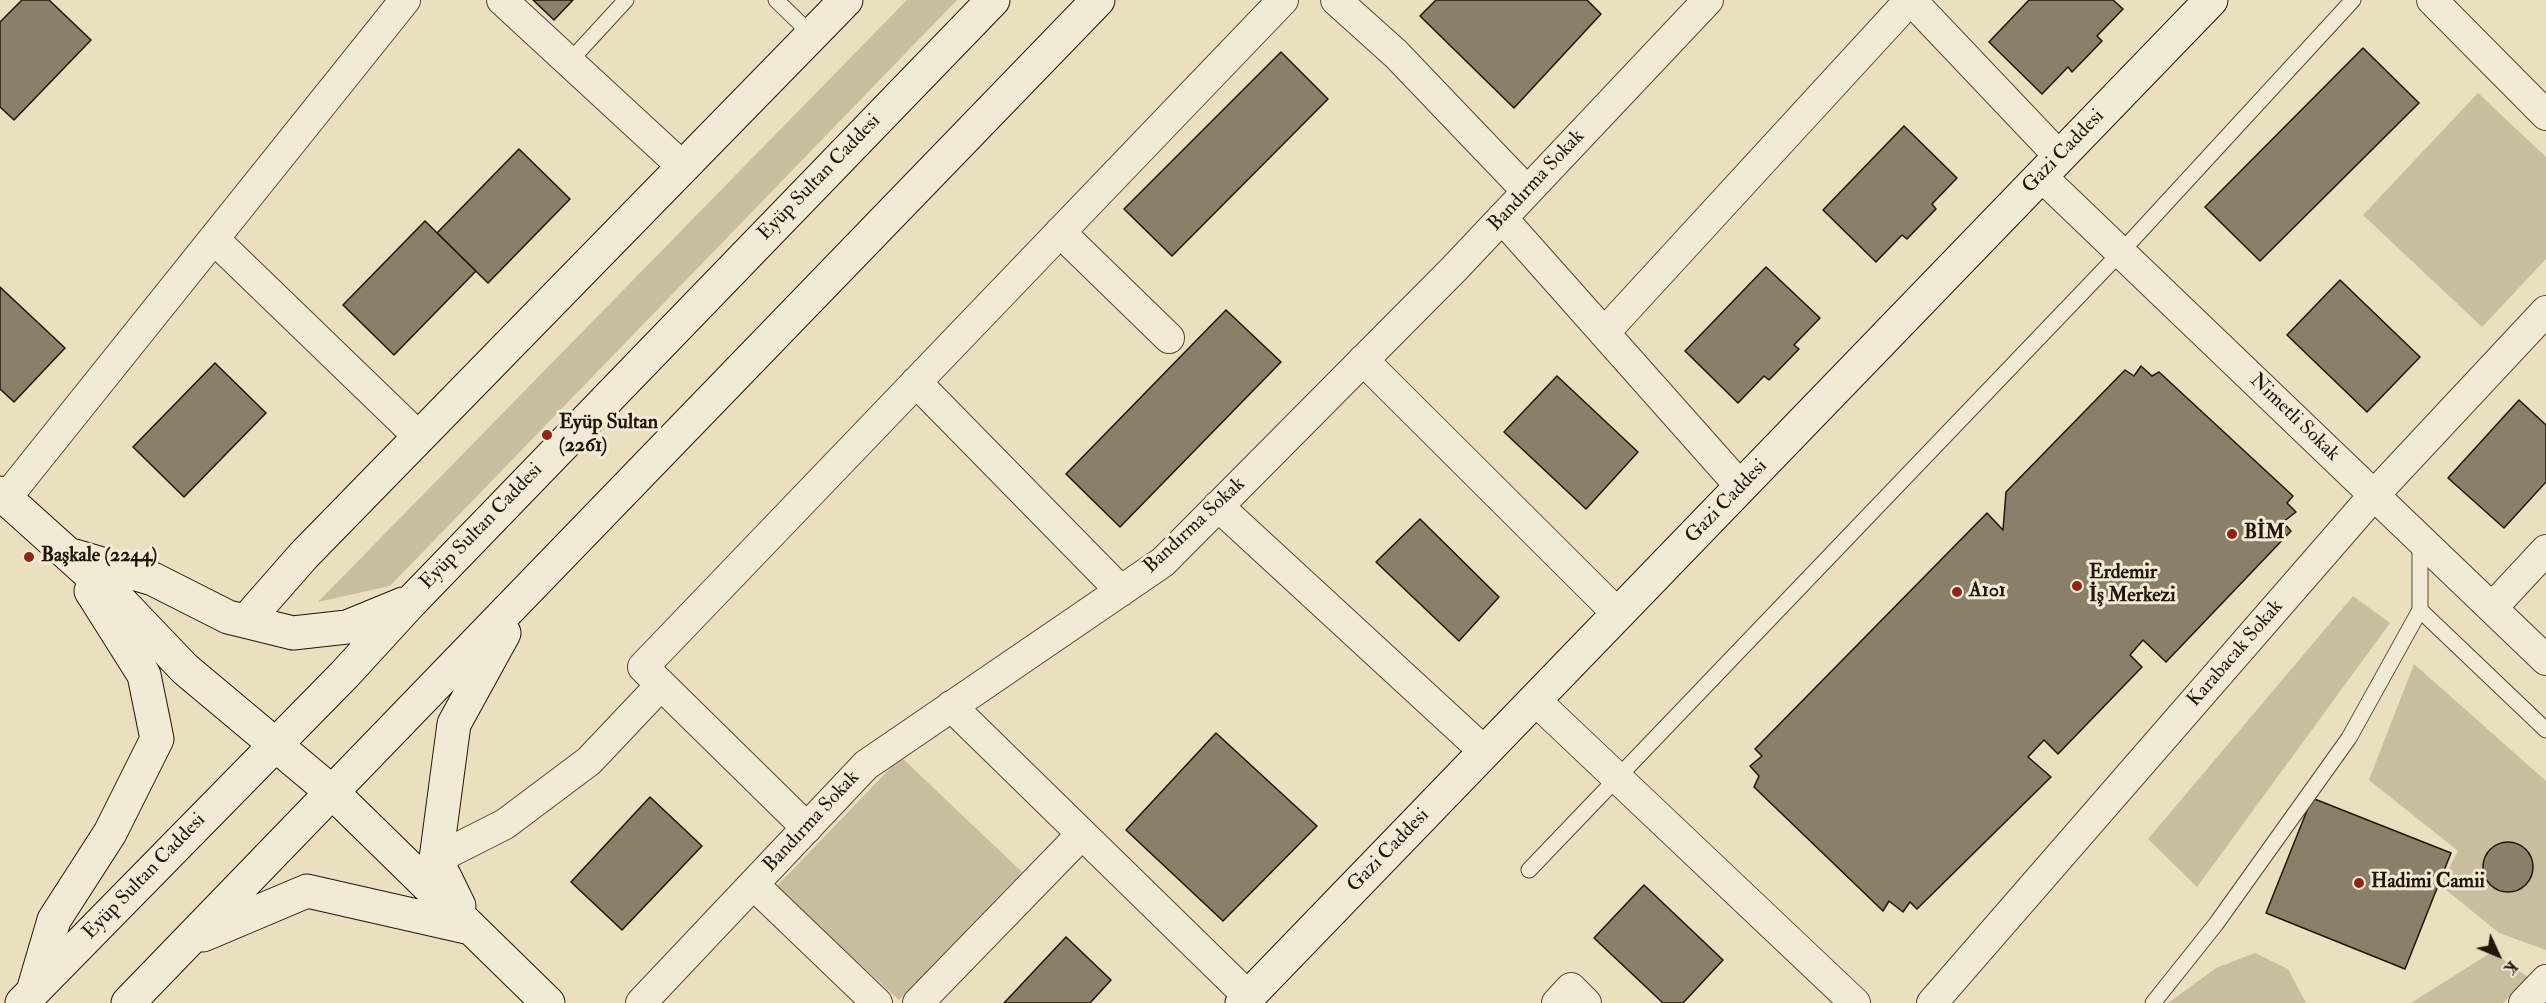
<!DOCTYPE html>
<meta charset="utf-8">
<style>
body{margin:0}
#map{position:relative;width:2546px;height:1003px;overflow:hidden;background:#eadfbe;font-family:"IM FELL Double Pica",serif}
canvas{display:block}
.north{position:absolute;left:2468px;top:925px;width:60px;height:60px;-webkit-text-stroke:4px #f1ead5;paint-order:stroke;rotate:134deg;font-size:16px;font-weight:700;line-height:24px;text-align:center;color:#21160a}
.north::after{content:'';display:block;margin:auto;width:21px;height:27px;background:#21160a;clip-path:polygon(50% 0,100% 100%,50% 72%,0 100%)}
</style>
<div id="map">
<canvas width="2546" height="1003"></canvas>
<div class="north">K</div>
</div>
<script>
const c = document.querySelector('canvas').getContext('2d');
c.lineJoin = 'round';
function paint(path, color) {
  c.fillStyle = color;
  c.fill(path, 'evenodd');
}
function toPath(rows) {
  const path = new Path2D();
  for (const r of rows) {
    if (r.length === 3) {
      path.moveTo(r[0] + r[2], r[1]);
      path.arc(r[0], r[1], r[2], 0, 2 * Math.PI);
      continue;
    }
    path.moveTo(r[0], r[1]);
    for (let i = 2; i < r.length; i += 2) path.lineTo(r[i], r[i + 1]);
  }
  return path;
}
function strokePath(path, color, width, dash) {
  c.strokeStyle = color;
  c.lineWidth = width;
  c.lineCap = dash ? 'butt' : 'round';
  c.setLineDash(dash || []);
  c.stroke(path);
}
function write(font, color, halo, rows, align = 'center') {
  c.font = font + ' "IM FELL Double Pica",serif';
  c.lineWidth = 6;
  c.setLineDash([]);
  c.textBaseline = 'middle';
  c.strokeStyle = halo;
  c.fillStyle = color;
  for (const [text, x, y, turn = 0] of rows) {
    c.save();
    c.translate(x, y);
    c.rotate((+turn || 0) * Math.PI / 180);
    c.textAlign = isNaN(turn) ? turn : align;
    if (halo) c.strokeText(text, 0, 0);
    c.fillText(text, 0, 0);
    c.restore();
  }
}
paint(toPath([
 [907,0,957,0,390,586,318,602],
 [2478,93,2546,157,2546,259,2482,327,2363,215],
 [2353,596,2390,623,2197,887,2148,839],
 [2414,664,2546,781,2546,950,2499,933,2440,885,2458,851,2369,780],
 [901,757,1022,872,899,1000,776,887],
 [2492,952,2528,977,2503,1003,2411,1003],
 [2255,953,2288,969,2306,1003,2168,1003,2216,968]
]), '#c8bd9f');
const building = toPath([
 [22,0,49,0,91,40,14,120,0,107,0,22,22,0],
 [533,0,573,0,554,20,533,0],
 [1436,0,1587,0,1601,14,1514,108,1420,16,1436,0],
 [2029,0,2113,0,2123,9,2097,36,2102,41,2072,72,2068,67,2042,94,1989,42,2029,0],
 [2363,48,2419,103,2260,261,2205,207,2363,48],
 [1281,52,1328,99,1172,256,1124,209,1281,52],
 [1904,126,1957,178,1932,204,1936,209,1907,239,1902,235,1876,262,1823,210,1904,126],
 [519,149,570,199,488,283,437,233,519,149],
 [425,221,476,271,394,355,343,305,425,221],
 [1766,267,1820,318,1794,345,1799,349,1769,380,1764,376,1738,403,1685,351,1766,267],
 [2340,280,2420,357,2367,412,2287,335,2340,280],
 [0,287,65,348,14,402,0,389,0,287],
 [1226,310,1281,362,1120,527,1066,474,1226,310],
 [215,363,266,413,184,497,133,447,215,363],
 [2141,366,2152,376,2159,372,2293,496,2287,503,2296,512,2283,522,2291,531,2166,662,2143,640,2130,655,2142,667,2058,754,2044,740,2028,757,2051,777,1917,909,1910,902,1903,912,1889,901,1883,911,1754,787,1759,776,1750,766,1762,756,1755,749,1987,513,2003,530,2006,492,2125,370,2134,376,2141,366],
 [1557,376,1638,452,1586,509,1504,432,1557,376],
 [2519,400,2546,425,2546,482,2504,528,2448,478,2519,400],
 [1420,519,1499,597,1459,641,1376,562,1420,519],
 [1216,733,1317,826,1223,921,1126,830,1216,733],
 [650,797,702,846,622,930,571,882,650,797],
 [2312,798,2451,853,2405,969,2266,913,2312,798],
 [2508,867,25],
 [1644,885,1723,960,1683,1003,1663,1003,1594,938,1644,885],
 [1066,937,1111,980,1090,1003,1004,1003,1066,937]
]);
paint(building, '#8a7f68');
strokePath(building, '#21160a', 1.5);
const lane = toPath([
 [776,0,812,35],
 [569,62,626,0],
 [2420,542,2420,610,2546,730],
 [1529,870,2121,252,2353,0],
 [2153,1003,2216,924,2349,738,2420,610]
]);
const street = toPath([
 [502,0,683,167],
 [1336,0,1396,54,1527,191],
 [1911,0,2060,157],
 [2432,0,2546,115],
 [2041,176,2546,660],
 [1502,218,1741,487],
 [1060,232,1169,338],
 [214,239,419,437],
 [1604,333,1910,0],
 [1363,360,1618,614],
 [916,382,1121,591],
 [6,498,405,0],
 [1218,506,1485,752],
 [2492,608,2546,550],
 [1535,700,1855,1003],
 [951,706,1249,997],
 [807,828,643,667,1283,0],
 [436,859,505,824,589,761,660,686],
 [754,885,877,1003],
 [641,1003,866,765,1163,562,1454,269,1708,0],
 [918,1003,1082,834],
 [1557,1003,1571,988,1586,1003],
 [1932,1003,2374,495,2546,311],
 [2524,1003,2546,980]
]);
const secondary = toPath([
 [0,493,120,601,185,669,333,793,548,1003],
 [75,556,153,579,228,617,293,633,347,627,403,604],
 [246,621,304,555,846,0],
 [459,906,436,859,454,724,504,633],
 [203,935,307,891,470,928],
 [34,988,54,920,110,833,157,739,144,675,91,591],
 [22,1003,345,674,411,602,993,0],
 [128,1003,1098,0],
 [1242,1003,2211,0]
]);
strokePath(lane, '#534837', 17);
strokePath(street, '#534837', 32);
strokePath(secondary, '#21160a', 35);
strokePath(lane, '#f1ead5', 15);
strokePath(street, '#f1ead5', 30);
strokePath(secondary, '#f1ead5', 33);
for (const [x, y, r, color] of [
 [547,435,6,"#8f2418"],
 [2232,534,6,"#8f2418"],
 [29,557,6,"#8f2418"],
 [2077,586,6,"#8f2418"],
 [1957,592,6,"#8f2418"],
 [2359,883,6,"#8f2418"]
]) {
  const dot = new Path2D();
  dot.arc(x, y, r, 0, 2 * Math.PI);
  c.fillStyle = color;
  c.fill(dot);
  strokePath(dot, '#f1ead5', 2);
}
write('20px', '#21160a', '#f1ead5', [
 ["Gazi Caddesi",2064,152,-46],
 ["Eyüp Sultan Caddesi",820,178,-46],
 ["Bandırma Sokak",1537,181,-47],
 ["Nimetli Sokak",2294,418,44],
 ["Gazi Caddesi",1727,502,-46],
 ["Bandırma Sokak",1195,526,-43],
 ["Eyüp Sultan Caddesi",482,527,-46],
 ["Karabacak Sokak",2236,654,-49],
 ["Bandırma Sokak",812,822,-47],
 ["Gazi Caddesi",1389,851,-46],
 ["Eyüp Sultan Caddesi",145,877,-46]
]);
write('bold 20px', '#21160a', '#f1ead5', [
 ["Eyüp Sultan",559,424],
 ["(2261)",559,447],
 ["BİM",2244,534],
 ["Başkale (2244)",41,557],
 ["Erdemir",2089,574],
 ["İş Merkezi",2089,597],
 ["A101",1969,592],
 ["Hadimi Camii",2371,883]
], 'left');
</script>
